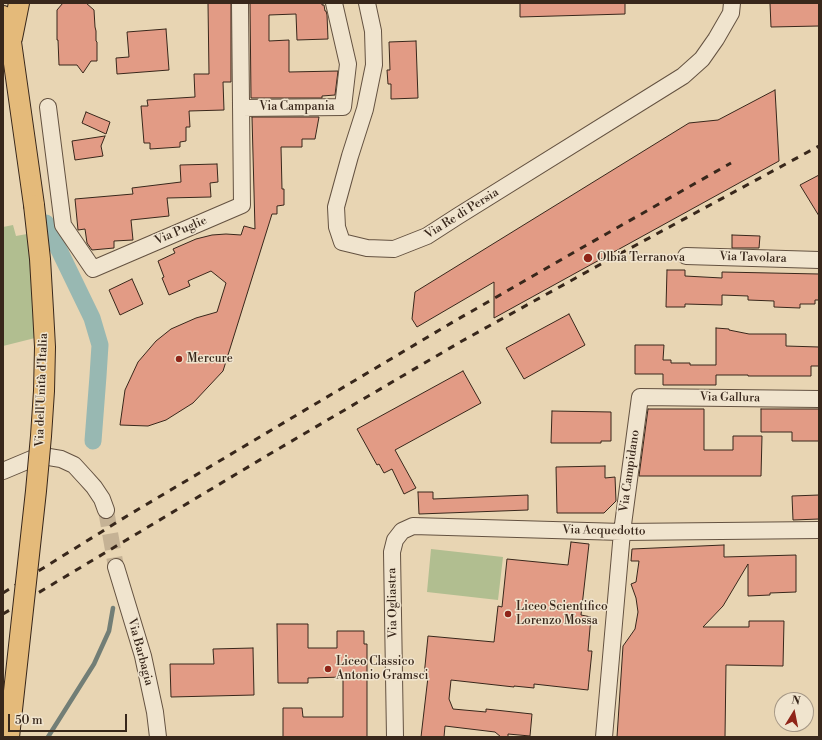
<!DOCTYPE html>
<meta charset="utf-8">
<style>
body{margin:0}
#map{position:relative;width:822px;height:740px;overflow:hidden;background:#e8d5b3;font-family:"Libre Bodoni",serif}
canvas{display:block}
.frame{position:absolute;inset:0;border:4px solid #38271b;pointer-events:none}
.north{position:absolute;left:774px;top:692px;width:40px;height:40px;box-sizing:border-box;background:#f0e4ce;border:1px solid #a69886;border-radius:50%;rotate:10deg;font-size:11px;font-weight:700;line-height:16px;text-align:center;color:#38271b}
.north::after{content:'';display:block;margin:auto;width:14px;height:18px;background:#8f2418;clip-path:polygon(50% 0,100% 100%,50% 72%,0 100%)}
.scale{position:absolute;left:8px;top:714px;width:119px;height:18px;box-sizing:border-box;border:2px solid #38271b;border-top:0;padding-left:5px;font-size:12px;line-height:14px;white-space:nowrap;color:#38271b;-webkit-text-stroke:3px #f0e4ce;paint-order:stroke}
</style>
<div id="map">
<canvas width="822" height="740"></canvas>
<div class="frame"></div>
<div class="north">N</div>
<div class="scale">50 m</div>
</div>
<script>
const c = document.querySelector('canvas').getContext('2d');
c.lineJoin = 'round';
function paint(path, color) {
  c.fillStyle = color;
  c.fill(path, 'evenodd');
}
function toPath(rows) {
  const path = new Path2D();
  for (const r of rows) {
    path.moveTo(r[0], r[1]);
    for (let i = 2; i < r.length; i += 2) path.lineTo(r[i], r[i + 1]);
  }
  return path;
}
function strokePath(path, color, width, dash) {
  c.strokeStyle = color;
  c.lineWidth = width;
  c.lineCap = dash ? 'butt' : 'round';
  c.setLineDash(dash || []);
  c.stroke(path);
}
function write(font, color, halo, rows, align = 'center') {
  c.font = font + ' "Libre Bodoni",serif';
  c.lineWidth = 3;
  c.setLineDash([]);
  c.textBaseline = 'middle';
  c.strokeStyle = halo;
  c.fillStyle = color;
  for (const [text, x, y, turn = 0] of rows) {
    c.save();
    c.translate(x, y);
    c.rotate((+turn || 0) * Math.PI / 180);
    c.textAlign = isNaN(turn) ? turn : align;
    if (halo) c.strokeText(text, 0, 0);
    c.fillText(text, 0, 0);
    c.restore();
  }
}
paint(toPath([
 [13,225,16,236,27,234,34,305,35,338,3,346,3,227],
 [431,549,503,557,498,600,427,592]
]), '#b1be90');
strokePath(toPath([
 [48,737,94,664,109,631,113,608]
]), '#727e76', 4.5);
strokePath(toPath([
 [46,223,92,318,100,345,98,376,93,441]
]), '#98b8b2', 17);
const building = toPath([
 [63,3,86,3,94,10,95,27,96,31,96,41,97,42,97,61,91,61,83,73,77,65,59,65,58,40,57,40,57,10,63,3],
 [208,3,231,3,231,82,223,82,224,110,189,111,190,127,186,127,186,141,180,142,180,147,150,149,150,143,144,143,141,106,148,106,147,100,195,97,194,74,209,74,208,3],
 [250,3,322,3,322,5,324,5,325,11,326,11,327,15,328,39,297,40,296,14,269,15,269,41,289,40,289,72,338,71,335,95,322,96,322,98,251,98,250,3],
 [520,3,625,3,625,14,520,17,520,3],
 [770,3,819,3,819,26,771,27,770,3],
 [166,29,169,70,117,74,116,58,129,57,127,32,166,29],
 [416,41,418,98,391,99,391,84,388,84,387,70,390,70,389,42,416,41],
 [775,90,779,161,494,318,494,282,417,327,412,319,415,292,689,123,718,120,775,90],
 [86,112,110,122,106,134,82,123,86,112],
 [252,117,319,117,315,139,302,139,302,147,281,147,282,189,284,189,284,205,277,206,277,214,272,214,223,371,193,403,166,420,148,426,120,425,125,390,138,362,156,341,171,329,196,318,217,312,226,283,211,271,188,281,190,286,169,295,162,278,164,277,158,261,175,253,173,249,196,239,212,235,226,234,241,235,244,226,255,229,252,117],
 [105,136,101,146,103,156,75,160,72,141,105,136],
 [217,164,218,182,210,183,211,197,167,198,169,216,131,220,133,240,114,241,114,248,92,250,87,243,85,229,78,230,75,199,133,194,132,188,181,182,180,165,217,164],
 [819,175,819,216,800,185,819,175],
 [732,235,760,236,759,248,732,248,732,235],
 [667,270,685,270,685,276,722,278,722,272,819,274,819,300,815,300,815,304,800,304,800,308,774,307,774,301,748,300,748,296,722,295,722,305,685,304,685,307,666,307,667,270],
 [132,279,143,304,120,315,109,290,132,279],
 [569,314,585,345,524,379,506,348,569,314],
 [716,328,729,329,729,330,749,334,786,334,786,346,819,347,819,366,811,366,811,376,748,376,748,375,716,375,716,385,663,385,663,374,635,374,635,345,664,345,663,360,671,360,671,363,690,363,690,365,716,365,716,328],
 [463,371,481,403,395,450,416,488,404,494,392,469,384,473,379,464,377,465,357,429,463,371],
 [648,409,704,409,704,450,733,450,733,436,762,436,761,476,639,476,648,409],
 [761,409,819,409,819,441,792,441,792,432,761,432,761,409],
 [552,411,611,412,611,441,601,441,601,443,551,443,552,411],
 [605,466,605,478,615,477,616,501,604,513,557,513,556,467,605,466],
 [418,492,433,492,433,499,528,495,528,510,419,514,418,492],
 [819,495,819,519,793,520,792,496,819,495],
 [571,542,589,544,581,615,591,617,588,651,592,651,588,690,534,684,534,688,514,686,514,687,451,680,449,699,453,709,486,712,486,709,532,714,530,736,508,734,508,737,501,737,495,732,445,726,444,737,421,737,428,677,424,676,428,636,494,642,498,606,502,607,507,559,568,565,571,542],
 [724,545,724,557,796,555,796,592,770,593,770,595,748,596,748,564,723,606,703,627,749,627,749,621,784,621,783,666,726,665,725,737,617,737,623,646,628,639,635,629,638,612,636,598,631,584,636,582,639,561,631,561,632,549,724,545],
 [277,624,308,624,308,648,337,648,337,631,364,631,364,644,367,644,367,737,283,737,283,708,302,708,303,717,343,717,343,677,308,678,308,683,278,683,277,624],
 [253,648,254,695,171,697,170,664,214,664,213,649,253,648]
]);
paint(building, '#e29b85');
strokePath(building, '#38271b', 1);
strokePath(toPath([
 [106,510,116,567]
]), '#c5b295', 16, [16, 8]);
const minor = toPath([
 [367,3,373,31,374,65,365,109,350,156,336,207,337,227,342,242,367,248,394,249,427,236,458,216,683,76,702,59,716,39,731,13,732,3],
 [48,107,63,225,93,269,242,205,240,3],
 [241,108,343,107,348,64,334,3],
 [686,256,819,260],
 [3,471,34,458,49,457,61,459,74,465,85,477,94,487,102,499,106,510],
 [116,567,143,656,155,712,158,737],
 [395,737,392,552,395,540,402,531,413,526,622,532,819,530],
 [604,737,622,532,640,397,819,399]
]);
const major = toPath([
 [3,16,11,42,34,205],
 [12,38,19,3]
]);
strokePath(minor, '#645241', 18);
strokePath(major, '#38271b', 22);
strokePath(minor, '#f0e4ce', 16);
strokePath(major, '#e4ba7a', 20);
strokePath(toPath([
 [3,593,127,516,453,322,585,246,731,163],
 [3,614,268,455,462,341,601,264,819,146]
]), '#38271b', 3, [7, 7]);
const majorBridge = toPath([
 [9,737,36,491,41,436,44,391,45,347,43,310,40,259,34,205]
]);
strokePath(majorBridge, '#38271b', 22, []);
strokePath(majorBridge, '#e4ba7a', 20);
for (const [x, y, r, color] of [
 [588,258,5,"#8f2418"],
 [179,359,4,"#8f2418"],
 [508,614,4,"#8f2418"],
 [328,669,4,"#8f2418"]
]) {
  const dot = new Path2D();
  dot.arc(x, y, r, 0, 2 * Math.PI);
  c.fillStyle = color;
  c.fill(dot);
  strokePath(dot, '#f0e4ce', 1.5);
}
write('12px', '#38271b', '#f0e4ce', [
 ["Via Campania",297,107],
 ["Via Re di Persia",462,214,-32],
 ["Via Puglie",181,231,-23],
 ["Via Tavolara",753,258,2],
 ["Via dell'Unità d'Italia",42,390,-88],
 ["Via Gallura",730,398,1],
 ["Via Campidano",630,471,-82],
 ["Via Acquedotto",604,531,1],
 ["Via Ogliastra",393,603,-91],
 ["Via Barbagia",140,652,75]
]);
write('12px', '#38271b', '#f0e4ce', [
 ["Olbia Terranova",597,258],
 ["Mercure",187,359],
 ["Liceo Scientifico",516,607],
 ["Lorenzo Mossa",516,621],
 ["Liceo Classico",336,662],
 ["Antonio Gramsci",336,676]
], 'left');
</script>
